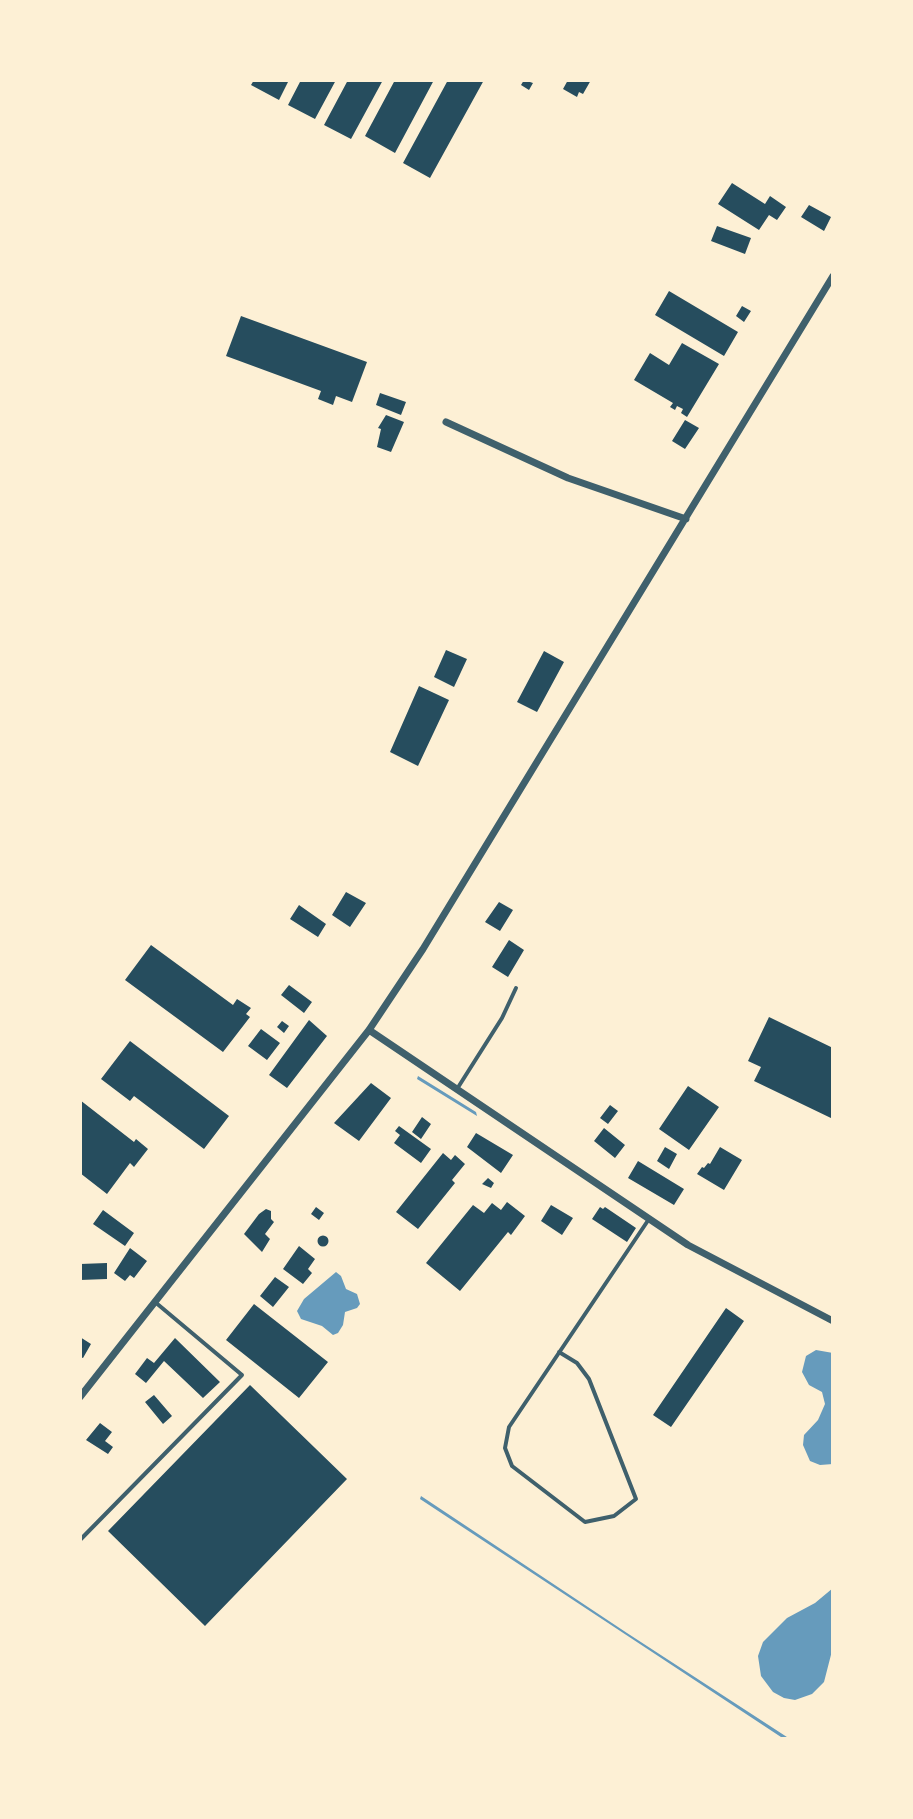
<!DOCTYPE html>
<style>
body{margin:0}
#map{position:relative;width:913px;height:1819px;overflow:hidden;background:#fdf0d5;font-family:"Varela Round",sans-serif}
canvas{display:block}
.frame{position:absolute;inset:0;border:82px solid #fdf0d5;pointer-events:none}
</style>
<div id="map">
<canvas width="913" height="1819"></canvas>
<div class="frame"></div>
</div>
<script>
const c = document.querySelector('canvas').getContext('2d');
c.lineJoin = 'round';
function paint(path, color) {
  c.fillStyle = color;
  c.fill(path, 'evenodd');
}
function toPath(rows) {
  const path = new Path2D();
  for (const r of rows) {
    if (r.length === 3) {
      path.moveTo(r[0] + r[2], r[1]);
      path.arc(r[0], r[1], r[2], 0, 2 * Math.PI);
      continue;
    }
    path.moveTo(r[0], r[1]);
    for (let i = 2; i < r.length; i += 2) path.lineTo(r[i], r[i + 1]);
  }
  return path;
}
function strokePath(path, color, width, dash) {
  c.strokeStyle = color;
  c.lineWidth = width;
  c.lineCap = dash ? 'butt' : 'round';
  c.setLineDash(dash || []);
  c.stroke(path);
}
paint(toPath([
 [418,1076,476,1112,477,1116,417,1079],
 [336,1272,341,1276,346,1289,357,1294,360,1304,357,1308,345,1312,343,1325,338,1333,333,1335,322,1326,301,1319,297,1311,304,1299],
 [816,1350,833,1353,833,1464,820,1465,810,1461,803,1445,804,1435,818,1420,825,1404,822,1392,809,1385,802,1372,806,1356],
 [421,1496,627,1633,790,1739,784,1739,420,1499],
 [833,1588,833,1647,824,1682,812,1694,795,1700,784,1698,773,1692,761,1676,758,1656,763,1642,787,1618,815,1603]
]), '#669bbc');
paint(toPath([
 [254,80,289,80,279,100,251,85],
 [301,80,336,80,315,119,288,105],
 [348,80,383,80,351,139,324,125],
 [395,80,434,80,395,153,365,136],
 [448,80,484,80,430,178,403,163],
 [524,80,533,83,529,90,521,85],
 [568,80,591,80,583,94,579,92,577,97,563,89],
 [732,183,765,204,770,196,786,207,777,220,769,215,759,230,718,204],
 [809,205,831,217,824,231,801,217],
 [717,226,751,238,745,254,711,241],
 [669,291,738,332,724,356,655,315],
 [742,306,751,311,744,322,736,316],
 [241,316,367,362,352,402,336,396,333,405,318,399,321,391,226,356],
 [682,343,719,364,687,417,681,413,683,409,677,406,675,410,670,407,673,403,634,380,650,353,669,365],
 [380,393,406,402,401,415,376,405],
 [386,415,404,422,391,452,377,447,381,429,378,428],
 [685,420,699,428,685,449,672,441],
 [446,650,467,659,454,687,434,677],
 [544,651,564,662,537,712,517,702],
 [419,686,449,700,418,766,390,752],
 [346,892,366,903,350,927,332,915],
 [499,902,513,910,500,931,485,922],
 [299,905,326,924,318,937,290,919],
 [509,940,524,950,508,977,492,967],
 [151,945,233,1005,237,999,251,1008,246,1014,250,1017,223,1052,125,980],
 [289,985,312,1002,304,1013,281,995],
 [769,1017,833,1048,833,1119,754,1081,761,1067,748,1061],
 [309,1020,327,1036,287,1088,269,1075],
 [282,1021,289,1026,284,1033,277,1027],
 [261,1029,280,1043,267,1060,248,1046],
 [130,1041,229,1116,204,1149,134,1096,130,1101,101,1079],
 [371,1083,391,1098,359,1141,334,1123],
 [688,1086,719,1107,689,1150,659,1129],
 [80,1100,134,1142,136,1139,148,1149,134,1167,130,1163,107,1194,80,1173],
 [610,1105,618,1111,608,1124,600,1118],
 [422,1117,431,1124,421,1139,412,1132],
 [399,1126,431,1149,421,1163,394,1143,400,1135,395,1131],
 [604,1128,625,1145,615,1158,594,1141],
 [476,1133,513,1155,501,1173,467,1147],
 [665,1147,677,1154,669,1169,657,1161],
 [720,1147,742,1160,724,1190,697,1174,702,1167,704,1168,708,1163,710,1164],
 [443,1153,451,1160,455,1155,465,1164,452,1180,455,1183,418,1229,396,1212],
 [638,1161,684,1189,674,1205,628,1178],
 [488,1178,494,1183,491,1188,482,1184],
 [507,1202,525,1216,511,1235,508,1232,460,1291,426,1263,473,1205,484,1213,492,1203,501,1210],
 [551,1205,573,1218,562,1235,541,1221],
 [316,1207,324,1213,319,1220,311,1214],
 [600,1207,603,1209,605,1207,636,1228,627,1242,592,1219],
 [266,1209,271,1211,271,1219,274,1222,265,1234,270,1239,262,1252,244,1234,259,1214],
 [103,1210,134,1233,125,1246,93,1224],
 [323,1241,5.5],
 [299,1246,315,1259,308,1269,312,1273,303,1284,283,1269],
 [130,1248,147,1261,134,1278,130,1275,125,1281,114,1273],
 [107,1263,107,1279,80,1280,80,1264],
 [275,1277,289,1287,273,1307,260,1296],
 [254,1304,328,1362,299,1398,226,1340],
 [726,1308,744,1321,671,1427,653,1415],
 [80,1337,91,1344,83,1358,80,1357],
 [175,1338,220,1382,203,1398,164,1361,146,1383,135,1374,147,1358,154,1363],
 [250,1385,347,1479,205,1626,108,1531],
 [154,1395,172,1416,163,1424,145,1402],
 [100,1423,112,1432,105,1441,113,1447,108,1454,86,1440]
]), '#264d5e');
strokePath(toPath([
 [457,1089,502,1018,516,988],
 [559,1352,577,1363,589,1379,636,1499,614,1516,585,1522,512,1466,505,1448,509,1427,649,1219],
 [80,1540,242,1375,155,1302]
]), '#3f606c', 4);
strokePath(toPath([
 [446,422,568,478,686,519],
 [369,1030,688,1245,833,1321],
 [80,1397,369,1030,423,949,833,276]
]), '#3f606c', 7);
</script>
